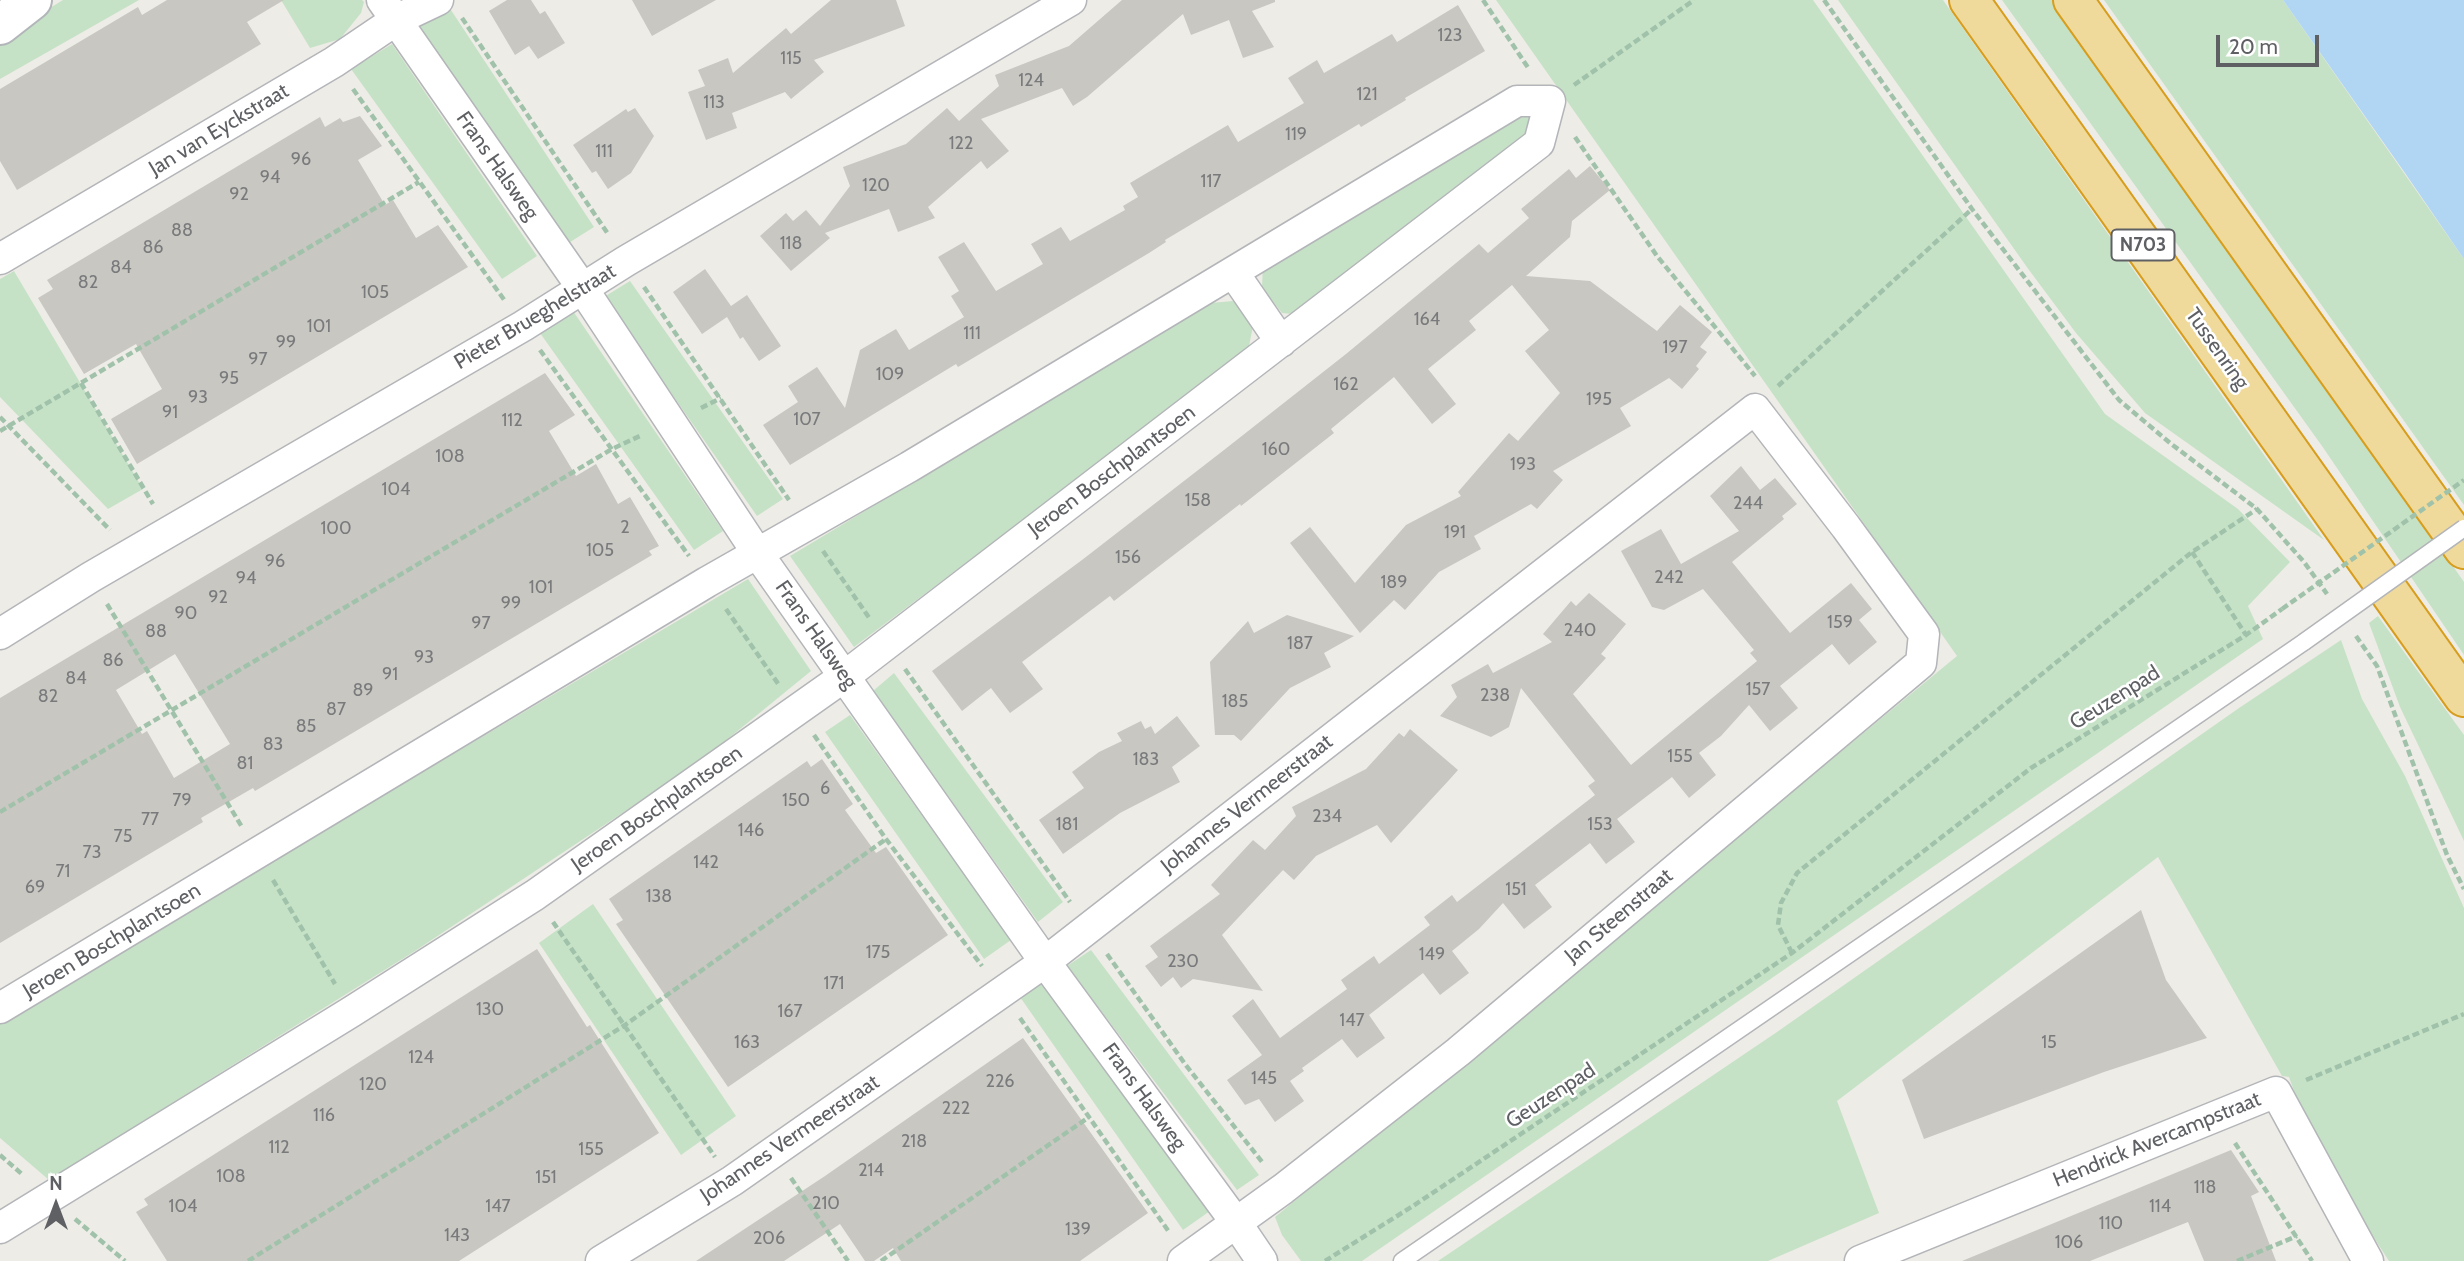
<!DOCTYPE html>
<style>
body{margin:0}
#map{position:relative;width:2464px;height:1261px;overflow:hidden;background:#eeece6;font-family:Cabin,sans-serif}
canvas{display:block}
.north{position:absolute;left:21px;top:1170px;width:70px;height:70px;-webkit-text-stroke:5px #fff;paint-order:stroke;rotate:0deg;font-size:19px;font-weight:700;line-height:28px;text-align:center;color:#5e6064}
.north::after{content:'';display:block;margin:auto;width:24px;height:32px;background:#5e6064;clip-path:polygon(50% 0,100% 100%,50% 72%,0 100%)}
.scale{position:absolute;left:2216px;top:35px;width:103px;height:32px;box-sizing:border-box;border:4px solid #5e6064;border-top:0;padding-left:9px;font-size:21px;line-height:24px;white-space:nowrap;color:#5e6064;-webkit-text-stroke:5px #fff;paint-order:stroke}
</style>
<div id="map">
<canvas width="2464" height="1261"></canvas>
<div class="north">N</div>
<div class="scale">20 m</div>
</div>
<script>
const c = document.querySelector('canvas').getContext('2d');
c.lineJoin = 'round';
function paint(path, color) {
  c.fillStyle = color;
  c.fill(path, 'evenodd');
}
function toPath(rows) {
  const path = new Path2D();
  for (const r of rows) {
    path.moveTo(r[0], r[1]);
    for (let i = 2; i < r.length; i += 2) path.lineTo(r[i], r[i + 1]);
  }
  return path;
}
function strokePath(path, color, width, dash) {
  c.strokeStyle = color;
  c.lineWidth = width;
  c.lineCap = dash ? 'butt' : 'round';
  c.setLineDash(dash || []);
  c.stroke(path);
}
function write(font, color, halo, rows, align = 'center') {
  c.font = font + ' Cabin,sans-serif';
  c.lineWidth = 5;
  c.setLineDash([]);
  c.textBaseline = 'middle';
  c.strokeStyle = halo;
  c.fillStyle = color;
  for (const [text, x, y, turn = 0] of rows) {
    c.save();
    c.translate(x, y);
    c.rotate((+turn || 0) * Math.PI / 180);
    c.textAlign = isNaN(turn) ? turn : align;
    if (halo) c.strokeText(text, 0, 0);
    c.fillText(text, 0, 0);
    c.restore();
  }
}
paint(toPath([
 [63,0,139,0,0,79,0,38],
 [281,0,362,0,364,2,361,13,340,39,310,48],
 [1496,0,1813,0,2105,414,2238,509,2290,562,2248,606,2263,639,1362,1261,1301,1261,1282,1235,1275,1217,1957,656],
 [1838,0,1943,0,2324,540,2145,413,2076,333,2029,270],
 [2002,0,2053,0,2345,412,2464,582,2464,655,2322,446],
 [2104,0,2283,0,2464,259,2464,505],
 [449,7,594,227,567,244,415,29],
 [392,44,537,256,502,279,351,69],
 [1528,110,1534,123,1525,138,1303,315,1282,313,1262,288,1263,263],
 [14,271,143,489,108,509,0,397,0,279],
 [630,281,783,499,757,516,604,297],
 [1233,301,1253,326,1248,351,854,647,790,556,1211,303],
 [573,311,723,531,694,550,540,333],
 [748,579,811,671,702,760,415,951,49,1180,0,1138,0,1023],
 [2378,616,2464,735,2464,841,2400,707,2369,623],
 [2341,640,2362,699,2405,776,2464,908,2464,1261,2389,1261,2313,1144,2289,1077,2282,1076,2158,857,1837,1101,1879,1213,1768,1261,1438,1261,1777,1032,2239,708],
 [894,673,1063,902,1038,922,873,691],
 [850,715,1011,940,984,959,825,732],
 [593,904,736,1116,681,1155,539,943],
 [1091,950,1259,1175,1237,1190,1067,966],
 [1044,981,1210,1211,1183,1230,1020,997]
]), '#c6e2c6');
paint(toPath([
 [2283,0,2464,0,2464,259,2405,173]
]), '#b0d6f4');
paint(toPath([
 [167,0,284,0,247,22,261,44,17,190,0,161,0,89,138,7,142,15],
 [507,0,531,0,540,14,545,11,565,43,538,59,529,46,515,55,489,11],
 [632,0,716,0,652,36],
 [831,0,896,0,905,26,814,60,824,72,791,99,785,92,732,113,737,128,706,140,688,92,705,86,698,70,728,58,733,73,786,28,791,34],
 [1122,0,1275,0,1275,2,1252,11,1274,47,1243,58,1229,20,1191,35,1183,14,1087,97,1073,106,1062,88,981,119,1009,151,987,169,981,161,928,207,935,218,898,232,889,209,825,233,830,238,791,271,760,236,786,213,793,221,806,210,820,226,850,186,843,167,906,144,947,108,959,121,999,86,995,75,1069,46],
 [1458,5,1485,51,1405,98,1406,100,1361,127,1359,124,1165,240,1166,242,1149,253,958,367,956,364,790,465,763,425,798,402,788,386,817,367,845,408,860,350,896,329,909,350,964,317,951,296,959,291,938,257,964,242,996,291,1043,264,1031,244,1061,227,1070,241,1125,210,1123,206,1138,197,1130,183,1228,125,1238,142,1304,103,1288,78,1317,60,1324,73,1392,34,1397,42],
 [635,108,654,136,631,173,608,189,596,171,592,173,573,145,626,109,628,112],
 [360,116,382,146,358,160,385,205,393,200,416,238,438,225,468,267,137,464,111,419,162,389,136,344,84,374,38,298,53,289,47,280,320,117,325,127,340,118,343,122],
 [1590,166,1610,190,1572,221,1570,237,1526,276,1590,281,1657,331,1680,305,1712,332,1700,347,1707,352,1696,366,1699,369,1682,389,1669,378,1620,408,1631,426,1553,471,1563,480,1537,509,1531,504,1474,536,1481,549,1439,572,1405,610,1394,600,1360,633,1290,543,1310,527,1355,583,1406,525,1461,496,1458,492,1509,433,1518,441,1560,393,1525,351,1549,330,1512,285,1469,321,1476,330,1428,369,1456,404,1432,424,1394,377,1331,429,1334,433,1241,506,1240,504,1114,601,1110,596,1022,662,1043,689,1010,713,991,688,962,711,932,671,1082,560,1224,450,1346,354,1479,244,1488,253,1529,218,1521,209,1569,169,1576,178],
 [705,269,731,306,747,295,781,346,759,361,743,337,740,339,727,317,702,334,673,292],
 [545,373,575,415,549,431,576,476,596,464,618,504,630,497,659,546,649,551,652,555,255,791,253,788,201,818,203,822,0,943,0,698],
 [175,654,230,744,174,778,147,731,142,734,116,690],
 [1741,466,1760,490,1775,478,1797,504,1782,516,1784,519,1732,562,1790,633,1851,583,1872,609,1859,620,1877,642,1849,665,1832,644,1780,686,1798,708,1770,731,1749,705,1721,736,1699,753,1716,775,1689,798,1672,777,1617,819,1635,842,1606,864,1590,843,1535,885,1552,907,1524,929,1503,903,1479,929,1452,951,1469,973,1440,995,1423,973,1369,1015,1385,1038,1357,1058,1342,1039,1302,1068,1304,1071,1290,1081,1304,1101,1275,1122,1259,1099,1245,1105,1227,1080,1262,1055,1232,1016,1253,999,1280,1038,1347,989,1341,980,1374,956,1379,964,1430,925,1424,917,1452,895,1457,902,1595,795,1588,786,1595,781,1521,688,1509,727,1491,737,1440,716,1457,697,1451,685,1488,664,1493,673,1552,642,1543,634,1571,601,1576,606,1589,593,1626,624,1601,654,1606,658,1573,694,1631,765,1757,661,1750,653,1754,650,1703,589,1664,610,1652,607,1621,551,1661,529,1681,564,1739,531,1710,496],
 [1287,615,1354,636,1324,653,1331,667,1290,688,1241,741,1234,735,1215,735,1210,662,1248,621,1254,633],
 [1177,716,1200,746,1172,767,1180,782,1120,813,1063,854,1039,820,1084,788,1072,772,1099,752,1122,741,1117,733,1141,721,1145,729,1151,726,1155,734],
 [1410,729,1458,770,1450,779,1391,843,1377,825,1316,856,1294,880,1283,870,1222,935,1263,991,1193,979,1181,988,1173,977,1161,987,1145,966,1158,957,1150,946,1220,894,1211,885,1253,840,1265,850,1296,816,1292,807,1366,769,1399,733,1404,737],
 [822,759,853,804,845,810,876,853,886,847,948,935,728,1087,616,924,623,920,609,899,807,761,811,767],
 [2141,910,2166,980,2207,1038,2104,1072,1924,1139,1902,1080],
 [537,949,587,1027,590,1025,659,1133,459,1261,167,1261,136,1212,148,1205,144,1199],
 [1023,1038,1148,1213,1080,1261,901,1261,893,1248,874,1261,865,1261,840,1224,784,1261,696,1261,825,1176],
 [2231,1150,2259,1192,2251,1196,2276,1261,2204,1261,2188,1222,2090,1261,1962,1261]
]), '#c9c7c2');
const lane = toPath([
 [1402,1261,2304,642]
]);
const street = toPath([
 [382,0,583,289,758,554,1045,962,1237,1224,1262,1261],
 [0,259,334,62,396,20,438,0],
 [1233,272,1281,342],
 [0,634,91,577,523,326,626,261,1071,0],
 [0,1008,707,582,909,467,1517,101,1550,101,1539,143,845,676,535,895,351,1012,0,1228],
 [601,1261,732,1181,1045,962,1755,409,1846,527,1924,634,1921,663,1458,1052,1283,1189,1183,1261],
 [1860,1261,2276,1092,2368,1261]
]);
const secondary = toPath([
 [0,25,32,0]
]);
const highway = toPath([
 [1969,0,2464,697],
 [2073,0,2464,549]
]);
strokePath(lane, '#b3b5b9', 19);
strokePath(street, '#b3b5b9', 33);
strokePath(secondary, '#b2b5b9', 42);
strokePath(highway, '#d79d1d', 42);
strokePath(toPath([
 [1483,0,1529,69],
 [1824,0,1972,209,2119,400,2170,443,2257,509,2304,562,2327,594],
 [462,18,608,234],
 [1574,85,1694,0],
 [353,89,505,301],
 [1575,137,1657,256,1755,376],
 [644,287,789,500],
 [540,350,689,556],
 [81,383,153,504],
 [1778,386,1972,209],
 [701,408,721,398],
 [0,417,110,530],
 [0,431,419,182],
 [823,551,870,619],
 [2192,552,2246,635],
 [107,604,242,827],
 [726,609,779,685],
 [2356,636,2377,666,2447,855,2464,889],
 [905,669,1070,902],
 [814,735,886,839,982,966],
 [0,812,612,449,642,435],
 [273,880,335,984],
 [553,922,715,1157],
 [1792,953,1778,925,1781,903,1797,873,2192,552,2257,509],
 [1107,954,1185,1064,1263,1163],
 [1020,1018,1169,1232],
 [2306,1080,2464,1014],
 [2235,1143,2312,1261],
 [0,1155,23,1175],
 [791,1178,848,1261],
 [75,1219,125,1261],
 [248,1261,625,1025,886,839],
 [881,1261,1089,1117],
 [1325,1261,1413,1206,1792,953,2031,768,2246,635,2282,609],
 [2237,1261,2297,1236]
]), '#a0c2aa', 4.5, [7, 3.5]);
strokePath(lane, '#fff', 16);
strokePath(street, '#fff', 30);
strokePath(secondary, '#fff', 38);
strokePath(highway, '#f0da9b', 38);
const laneBridge = toPath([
 [2304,642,2464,528]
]);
strokePath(laneBridge, '#b3b5b9', 19, []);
strokePath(toPath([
 [2282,609,2464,480]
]), '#a0c2aa', 4.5, [7, 3.5]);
strokePath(laneBridge, '#fff', 16);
write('18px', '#797a7c', null, [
 ["123",1450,36],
 ["115",791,59],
 ["124",1031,81],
 ["121",1367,95],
 ["113",714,103],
 ["119",1296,135],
 ["122",961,144],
 ["111",604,152],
 ["96",301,160],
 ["94",270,178],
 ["117",1211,182],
 ["120",876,186],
 ["92",239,195],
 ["88",182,231],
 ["118",791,244],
 ["86",153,248],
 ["84",121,268],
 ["82",88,283],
 ["105",375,293],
 ["164",1427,320],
 ["101",319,327],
 ["111",972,334],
 ["99",286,343],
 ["197",1675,348],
 ["97",258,360],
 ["109",890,375],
 ["95",229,379],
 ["162",1346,385],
 ["93",198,398],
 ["195",1599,400],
 ["91",170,413],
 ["107",807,420],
 ["112",512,421],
 ["160",1276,450],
 ["108",450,457],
 ["193",1523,465],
 ["104",396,490],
 ["158",1198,501],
 ["244",1748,504],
 ["2",625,528],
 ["100",336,529],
 ["191",1455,533],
 ["105",600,551],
 ["156",1128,558],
 ["96",275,562],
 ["242",1669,578],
 ["94",246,579],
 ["189",1394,583],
 ["101",541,588],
 ["92",218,598],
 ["99",511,604],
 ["90",186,614],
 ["159",1840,623],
 ["97",481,624],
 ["240",1580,631],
 ["88",156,632],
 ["187",1300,644],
 ["93",424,658],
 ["86",113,661],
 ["91",390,675],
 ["84",76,679],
 ["157",1758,690],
 ["89",363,691],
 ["238",1495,696],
 ["82",48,697],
 ["185",1235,702],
 ["87",336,710],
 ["85",306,727],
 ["83",273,745],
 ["155",1680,757],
 ["183",1146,760],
 ["81",245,764],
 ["6",825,789],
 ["79",182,801],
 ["150",796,801],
 ["234",1327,817],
 ["77",150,820],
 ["181",1067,825],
 ["153",1600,825],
 ["146",751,831],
 ["75",123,837],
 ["73",92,853],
 ["142",706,863],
 ["71",63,872],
 ["69",35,888],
 ["151",1516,890],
 ["138",659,897],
 ["175",878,953],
 ["149",1432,955],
 ["230",1183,962],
 ["171",834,984],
 ["130",490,1010],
 ["167",790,1012],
 ["147",1352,1021],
 ["163",747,1043],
 ["15",2049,1043],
 ["124",421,1058],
 ["145",1264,1079],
 ["226",1000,1082],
 ["120",373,1085],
 ["222",956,1109],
 ["116",324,1116],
 ["218",914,1142],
 ["112",279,1148],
 ["155",591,1150],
 ["214",871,1171],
 ["108",231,1177],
 ["151",546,1178],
 ["118",2205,1188],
 ["210",826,1204],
 ["104",183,1207],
 ["147",498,1207],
 ["114",2160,1207],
 ["110",2111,1224],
 ["139",1078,1230],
 ["143",457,1236],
 ["206",769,1239],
 ["106",2069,1243]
]);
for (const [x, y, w] of [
 [2143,245,63]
]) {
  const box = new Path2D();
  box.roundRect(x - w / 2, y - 15.5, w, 31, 5);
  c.fillStyle = '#fff';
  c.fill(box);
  strokePath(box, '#5e6064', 2);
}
write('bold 19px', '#5e6064', null, [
 ["N703",2143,245]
]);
write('21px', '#5e6064', '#fff', [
 ["Jan van Eyckstraat",219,130,-31],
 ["Frans Halsweg",497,166,55],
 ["Pieter Brueghelstraat",535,317,-31],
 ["Tussenring",2217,349,55],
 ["Jeroen Boschplantsoen",1112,471,-37],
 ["Frans Halsweg",816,635,55],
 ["Geuzenpad",2115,698,-32],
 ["Johannes Vermeerstraat",1247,804,-38],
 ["Jeroen Boschplantsoen",657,809,-35],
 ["Jan Steenstraat",1619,916,-40],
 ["Jeroen Boschplantsoen",112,941,-31],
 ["Geuzenpad",1551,1096,-33],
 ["Frans Halsweg",1144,1097,54],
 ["Johannes Vermeerstraat",790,1139,-34],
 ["Hendrick Avercampstraat",2157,1140,-22]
]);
</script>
